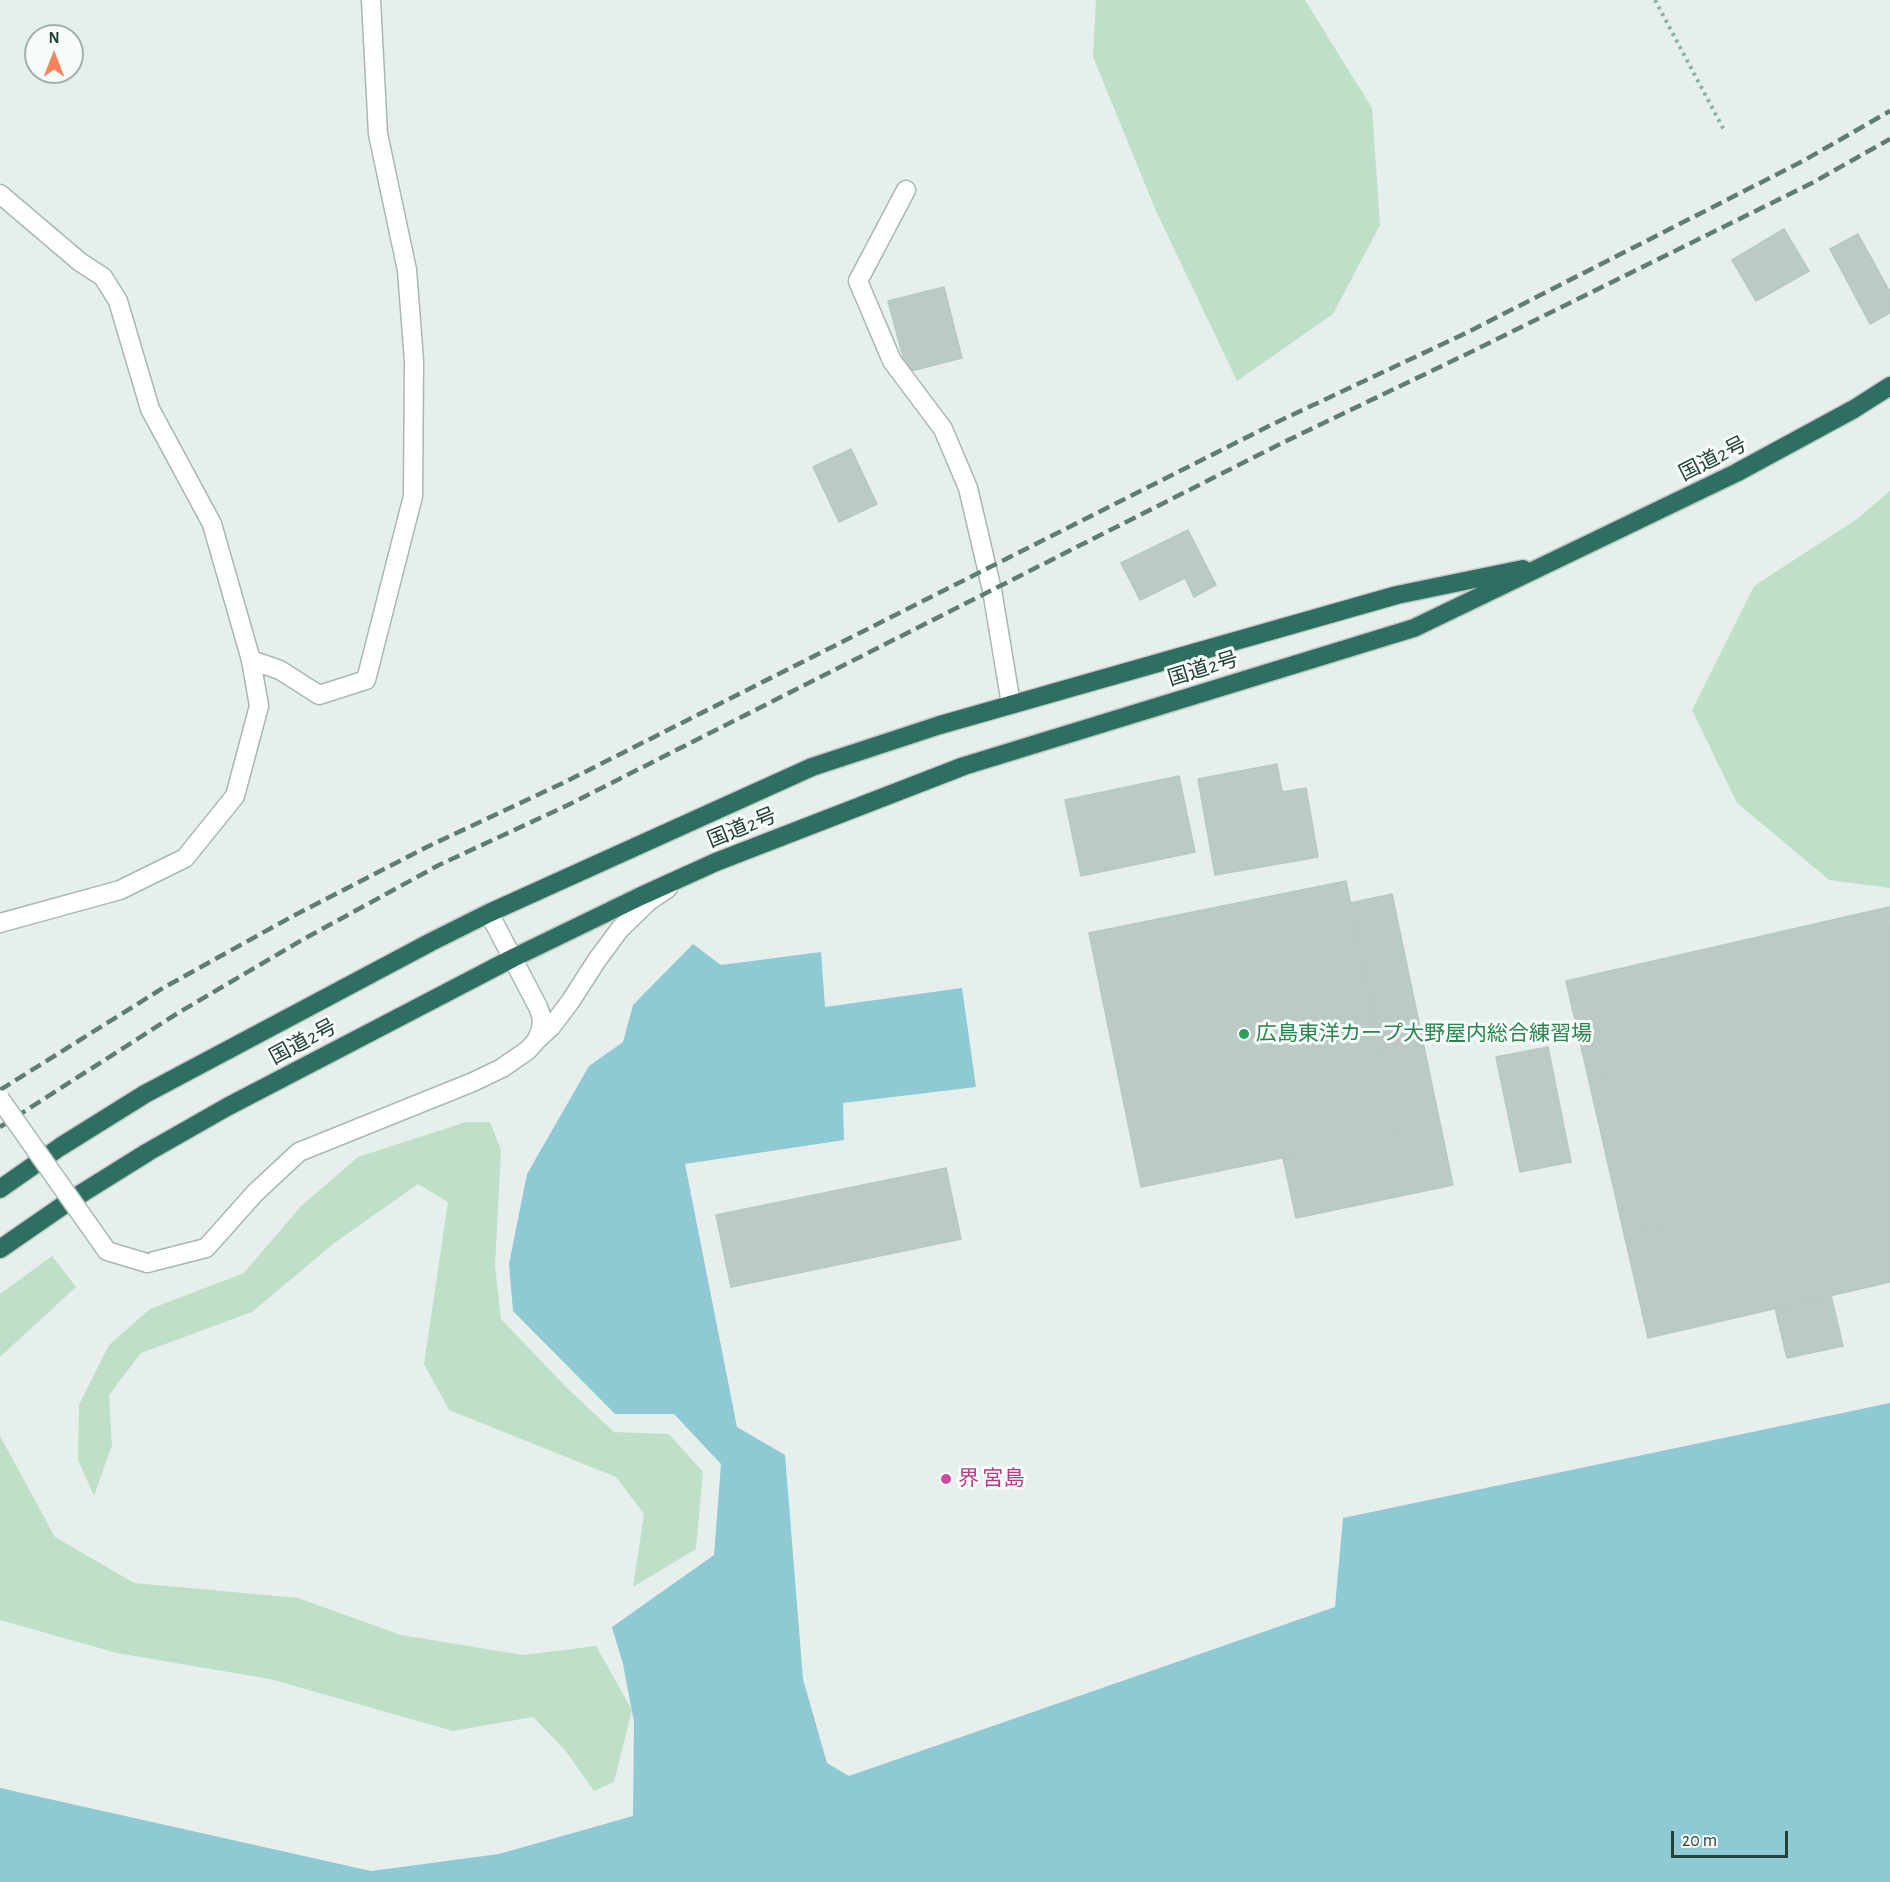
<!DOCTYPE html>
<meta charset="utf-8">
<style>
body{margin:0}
#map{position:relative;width:1890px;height:1882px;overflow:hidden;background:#e6efeb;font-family:"Alegreya Sans",sans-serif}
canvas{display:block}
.north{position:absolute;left:24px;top:24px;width:60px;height:60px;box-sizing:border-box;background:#f7fbf9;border:2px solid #a3b1ad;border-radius:50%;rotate:0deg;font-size:16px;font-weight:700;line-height:24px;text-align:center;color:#24423a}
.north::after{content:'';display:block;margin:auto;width:21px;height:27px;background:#f4845f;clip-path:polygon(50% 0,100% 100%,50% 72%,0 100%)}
.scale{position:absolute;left:1671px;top:1831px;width:117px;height:27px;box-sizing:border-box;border:3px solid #24423a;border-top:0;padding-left:8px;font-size:18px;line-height:21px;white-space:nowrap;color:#24423a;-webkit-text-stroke:4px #f7fbf9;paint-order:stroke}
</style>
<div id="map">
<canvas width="1890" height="1882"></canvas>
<div class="north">N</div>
<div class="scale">20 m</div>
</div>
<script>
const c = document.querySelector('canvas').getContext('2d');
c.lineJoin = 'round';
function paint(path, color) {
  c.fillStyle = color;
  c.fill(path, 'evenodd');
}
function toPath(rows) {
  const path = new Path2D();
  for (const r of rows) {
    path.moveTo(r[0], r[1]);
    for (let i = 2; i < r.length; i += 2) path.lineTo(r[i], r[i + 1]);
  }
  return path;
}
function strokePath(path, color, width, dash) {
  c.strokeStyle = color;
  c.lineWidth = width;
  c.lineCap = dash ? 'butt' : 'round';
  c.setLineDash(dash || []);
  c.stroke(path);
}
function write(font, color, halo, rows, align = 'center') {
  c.font = font + ' "Alegreya Sans","Noto Sans JP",sans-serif';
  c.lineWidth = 6;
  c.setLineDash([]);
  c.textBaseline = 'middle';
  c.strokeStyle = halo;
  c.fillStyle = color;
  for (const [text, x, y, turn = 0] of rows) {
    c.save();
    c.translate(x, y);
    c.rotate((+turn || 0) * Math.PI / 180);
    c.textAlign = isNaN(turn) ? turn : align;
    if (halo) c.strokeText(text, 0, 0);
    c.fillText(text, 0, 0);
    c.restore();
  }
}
paint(toPath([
 [1096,0,1305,0,1372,108,1380,225,1333,314,1237,381,1156,211,1093,57],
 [1890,491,1890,888,1829,880,1737,803,1692,710,1754,586,1857,519],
 [466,1122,490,1122,501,1150,495,1266,501,1319,568,1389,614,1432,669,1434,703,1472,696,1549,633,1587,644,1514,616,1477,449,1410,424,1364,448,1202,418,1184,333,1244,252,1312,141,1353,109,1395,112,1445,94,1496,78,1460,79,1405,109,1345,150,1309,244,1273,301,1206,358,1157],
 [52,1256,76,1287,0,1357,0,1294],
 [0,1436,55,1537,134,1583,298,1598,401,1635,523,1655,596,1646,632,1710,614,1782,594,1791,565,1750,533,1717,453,1731,270,1679,117,1653,0,1620]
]), '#bfe0c8');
paint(toPath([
 [693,944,721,965,821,952,825,1007,962,988,976,1087,843,1103,844,1140,685,1164,737,1427,785,1455,803,1679,827,1763,849,1776,1335,1607,1343,1518,1890,1403,1890,1882,0,1882,0,1788,371,1871,499,1854,633,1816,634,1722,623,1664,612,1627,714,1555,721,1464,674,1414,615,1414,513,1311,509,1264,527,1174,589,1066,623,1042,633,1005]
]), '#8ec9d4');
const building = toPath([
 [1784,229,1809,271,1756,301,1732,260,1784,229],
 [1858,234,1890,292,1890,313,1870,324,1830,249,1858,234],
 [944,287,962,358,907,372,888,301,944,287],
 [851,449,877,504,839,522,813,467,851,449],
 [1188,530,1216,585,1194,597,1185,578,1140,600,1121,563,1188,530],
 [1277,764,1282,792,1306,788,1318,857,1215,875,1198,779,1277,764],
 [1179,776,1195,852,1081,876,1065,800,1179,776],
 [1346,881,1398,1134,1141,1187,1089,933,1346,881],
 [1392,894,1453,1185,1296,1218,1283,1158,1398,1134,1350,903,1392,894],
 [1889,907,1890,1009,1605,1074,1641,1231,1890,1174,1890,1282,1648,1338,1566,981,1889,907],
 [1890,1009,1890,1174,1641,1231,1605,1074,1890,1009],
 [1548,1047,1571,1162,1520,1172,1496,1057,1548,1047],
 [946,1168,961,1239,731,1287,716,1215,946,1168],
 [1831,1295,1843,1346,1787,1358,1775,1308,1831,1295]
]);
paint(building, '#bbcac4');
strokePath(building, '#b8c9c2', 1.5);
const lane = toPath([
 [0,194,80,262,103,277,118,301,150,409,212,524,251,660]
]);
const street = toPath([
 [906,190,858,281,892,361,943,429,968,488,992,590,1011,704],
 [0,923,120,890,185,858,235,796,259,706,251,660,280,670,319,695,366,680,413,496,414,361,407,270,378,134,371,0],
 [538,1039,551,1027,570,1002,597,960,620,929,649,901,668,888],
 [147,1263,206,1248,255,1193,299,1152,473,1082,502,1068,528,1050,536,1041,541,1030,542,1018,538,1007,489,913]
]);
const highway = toPath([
 [0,1189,60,1147,145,1094,431,942,489,913,812,767,940,725,1397,595,1523,569],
 [0,1249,71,1200,148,1152,227,1107,513,958,641,896,716,862,964,766,1414,628,1736,473,1854,409,1890,386]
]);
strokePath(lane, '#a8b8b2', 21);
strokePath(street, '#a8b8b2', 21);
strokePath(highway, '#c2cac8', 21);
strokePath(toPath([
 [1655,0,1725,132]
]), '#86b3a5', 4, [3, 4.5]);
strokePath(lane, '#fff', 18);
strokePath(street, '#fff', 18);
strokePath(highway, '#2f6f62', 18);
strokePath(toPath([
 [0,1090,163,988,293,916,431,845,565,782,1273,424,1466,333,1803,161,1890,111],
 [0,1127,178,1013,302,940,439,865,568,805,1280,444,1473,351,1812,183,1890,139]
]), '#5f7d75', 4.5, [12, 6]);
const streetBridge = toPath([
 [0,1099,107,1251,147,1263]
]);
strokePath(streetBridge, '#a8b8b2', 21, []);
strokePath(streetBridge, '#fff', 18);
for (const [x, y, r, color] of [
 [1244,1034,6,"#2e9e5b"],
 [946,1479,6,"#d1479c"]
]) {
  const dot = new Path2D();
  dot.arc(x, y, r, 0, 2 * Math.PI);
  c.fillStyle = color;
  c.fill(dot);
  strokePath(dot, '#f7fbf9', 2);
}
write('21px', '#24423a', '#f7fbf9', [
 ["国道2号",1713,459,-27],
 ["国道2号",1203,669,-17],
 ["国道2号",742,828,-22],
 ["国道2号",303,1042,-28]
]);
write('21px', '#27864d', '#f7fbf9', [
 ["広島東洋カープ大野屋内総合練習場",1256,1034]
], 'left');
write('21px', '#b23c85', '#f7fbf9', [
 ["界 宮島",958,1479]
], 'left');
</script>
